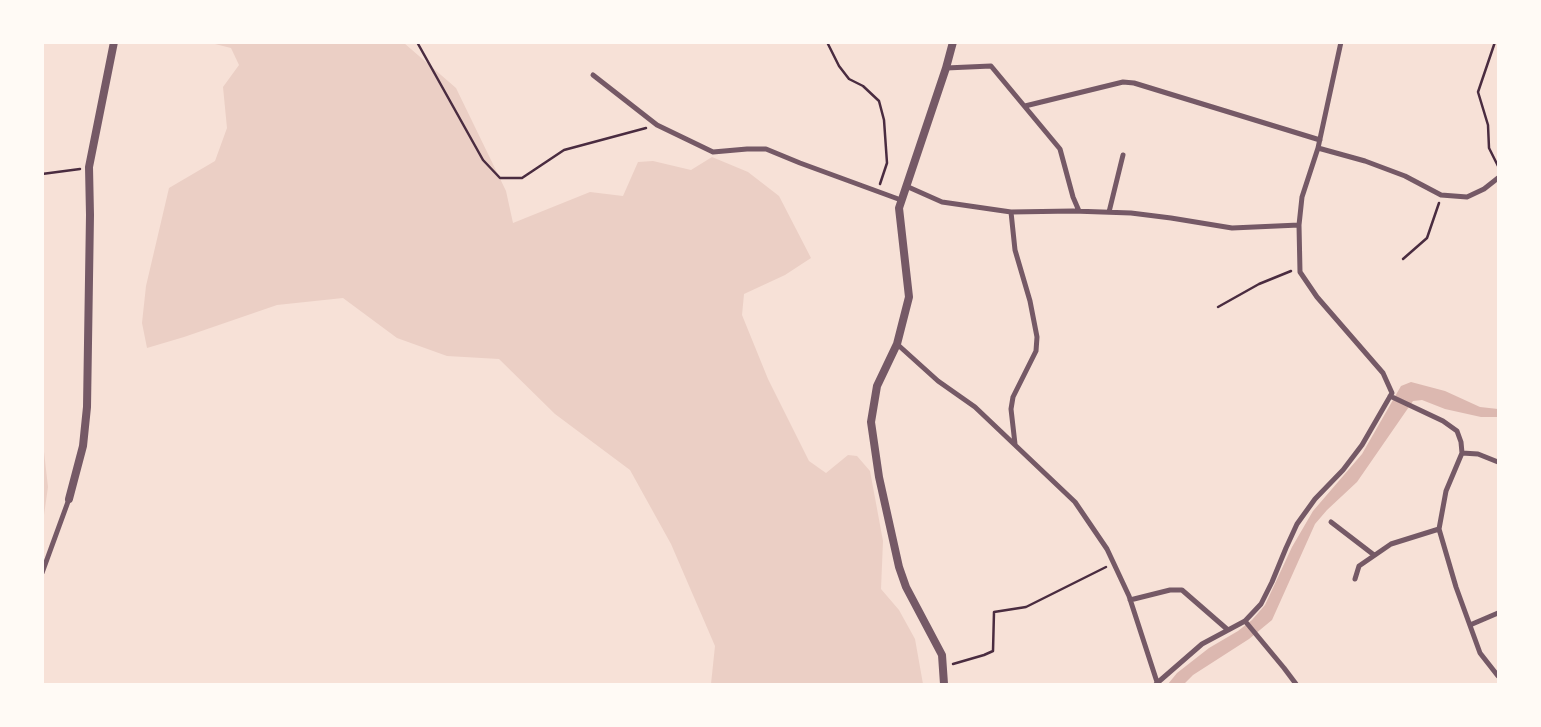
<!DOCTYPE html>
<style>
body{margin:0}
#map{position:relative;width:1541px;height:727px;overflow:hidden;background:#f7e1d7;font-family:"Space Grotesk",sans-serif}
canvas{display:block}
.frame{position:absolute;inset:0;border:44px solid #fffaf5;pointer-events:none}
</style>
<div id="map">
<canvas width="1541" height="727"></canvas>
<div class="frame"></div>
</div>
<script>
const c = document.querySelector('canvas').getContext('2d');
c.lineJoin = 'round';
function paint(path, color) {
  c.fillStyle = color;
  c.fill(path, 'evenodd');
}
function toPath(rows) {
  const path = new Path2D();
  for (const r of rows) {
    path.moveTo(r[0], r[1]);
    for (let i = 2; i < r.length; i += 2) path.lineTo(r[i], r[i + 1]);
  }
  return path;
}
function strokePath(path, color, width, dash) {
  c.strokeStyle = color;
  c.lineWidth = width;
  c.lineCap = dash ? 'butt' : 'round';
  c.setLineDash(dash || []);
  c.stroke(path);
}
paint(toPath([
 [211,43,404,43,456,88,506,191,513,223,590,192,623,196,638,162,653,161,691,170,712,157,748,172,779,196,811,258,785,275,744,294,742,315,768,379,809,461,826,473,848,455,857,456,870,471,883,541,881,589,899,610,915,639,923,684,711,684,715,646,671,544,630,470,555,414,499,359,447,356,397,338,343,298,277,305,184,337,147,348,142,323,146,286,169,188,215,161,227,128,223,87,239,65,231,48],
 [43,443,48,487,43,522,42,522]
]), '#ebcfc5');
paint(toPath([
 [1411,382,1445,391,1480,407,1498,409,1498,417,1481,417,1445,409,1422,400,1413,401,1357,482,1327,510,1315,524,1272,620,1249,639,1193,675,1184,684,1168,684,1177,673,1209,648,1238,631,1252,620,1265,605,1292,547,1313,511,1362,454,1401,386]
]), '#dcb8b0');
strokePath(toPath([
 [417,42,483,160,500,178,522,178,564,150,646,128],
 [827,42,839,66,849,79,863,86,879,101,884,120,887,163,880,184],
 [1495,42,1478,92,1488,125,1489,148,1498,166],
 [42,174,80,169],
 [1403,259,1427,238,1439,203],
 [1218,307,1259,284,1291,271],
 [953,664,984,655,993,651,994,612,1026,607,1106,567]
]), '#4a2c40', 2.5);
strokePath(toPath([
 [946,68,991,66,1060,149,1073,197,1079,211],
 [593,75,657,125,713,152,747,149,766,149,800,163,901,200],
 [1025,106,1123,82,1134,83,1320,140],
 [1318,148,1365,161,1405,176,1441,195,1467,197,1484,189,1498,178],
 [906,186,942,202,1011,212,1073,211,1131,213,1171,218,1232,228,1299,225],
 [1011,212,1015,250,1030,301,1037,337,1036,351,1013,397,1011,409,1015,444],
 [1109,212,1123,155],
 [897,344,938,381,975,407,1075,502,1107,549,1129,596,1157,682],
 [1390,396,1443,421,1457,431,1461,442,1462,453,1446,491,1439,529,1456,587,1480,653,1498,676],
 [1462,453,1478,454,1498,462],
 [1331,522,1374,555],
 [42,573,69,499],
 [1355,579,1359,566,1391,544,1439,529],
 [1130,600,1170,590,1182,590,1228,630],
 [1245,621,1284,668,1296,684],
 [1470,625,1498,613],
 [1156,684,1202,644,1245,621,1261,604,1272,582,1286,548,1297,524,1315,499,1343,470,1362,445,1392,393,1383,373,1317,297,1300,272,1299,225,1302,197,1318,148,1341,42]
]), '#755966', 5);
strokePath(toPath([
 [69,499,83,446,87,407,90,215,89,167,114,42],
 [944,684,942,655,906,587,899,567,879,477,871,422,877,386,897,344,909,297,899,208,946,68,953,42]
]), '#755966', 8);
</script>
